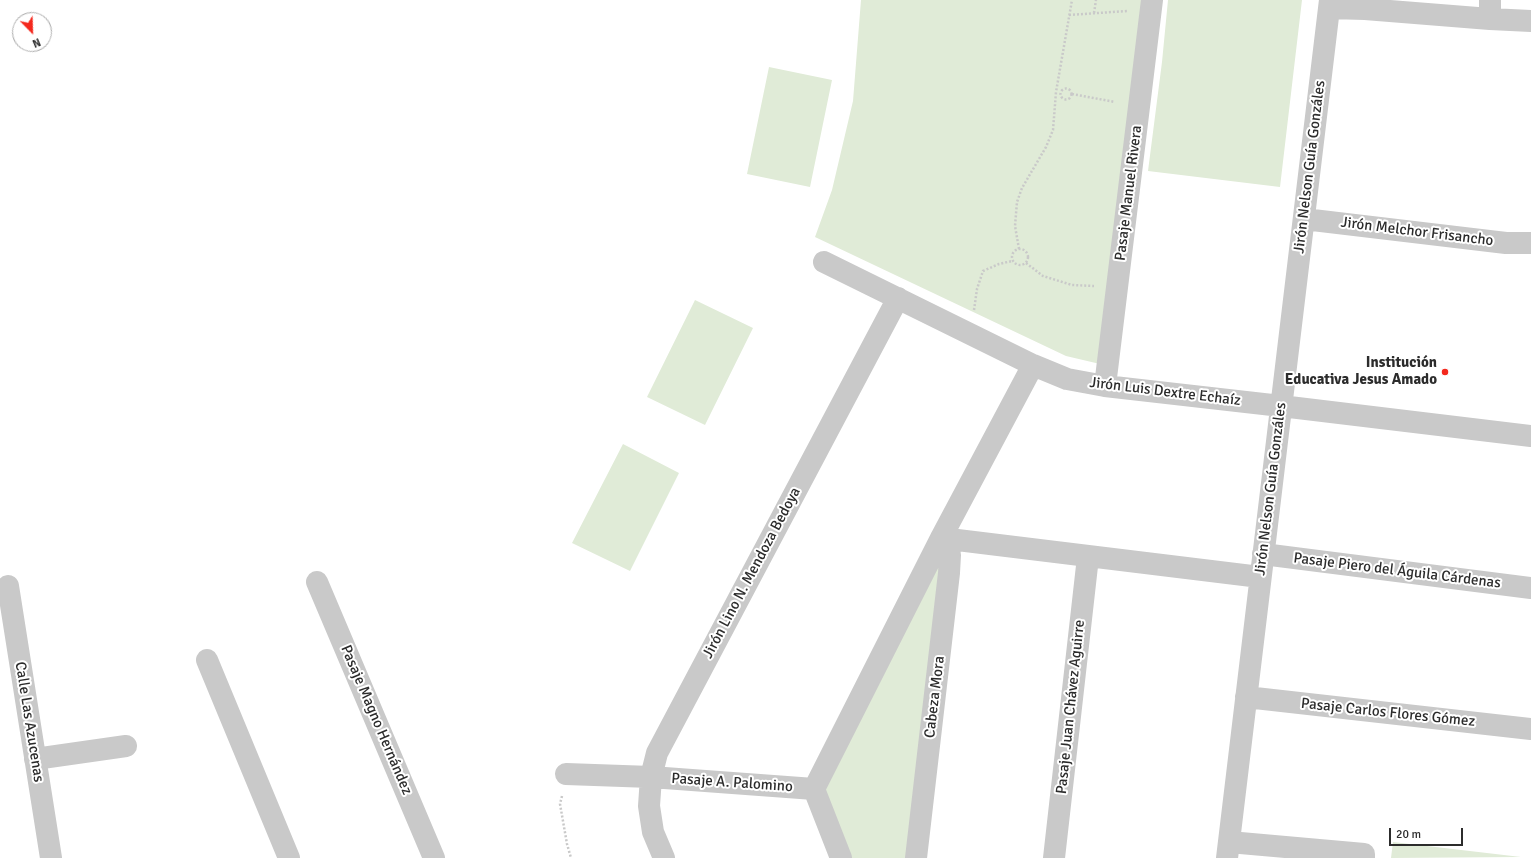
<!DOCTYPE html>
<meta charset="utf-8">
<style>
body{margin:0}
#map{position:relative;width:1531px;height:858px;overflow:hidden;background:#fff;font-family:Signika,sans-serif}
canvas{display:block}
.north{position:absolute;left:12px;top:12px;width:40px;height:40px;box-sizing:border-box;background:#fff;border:1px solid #ababab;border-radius:50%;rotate:157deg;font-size:11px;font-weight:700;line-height:16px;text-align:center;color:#2c2c2c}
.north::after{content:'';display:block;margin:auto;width:14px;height:18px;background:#f4281d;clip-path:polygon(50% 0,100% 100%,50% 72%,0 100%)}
.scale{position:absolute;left:1389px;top:828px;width:74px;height:18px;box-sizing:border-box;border:2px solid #2c2c2c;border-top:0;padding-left:5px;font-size:12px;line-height:14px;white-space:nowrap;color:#2c2c2c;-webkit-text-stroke:3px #fff;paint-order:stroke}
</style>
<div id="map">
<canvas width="1531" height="858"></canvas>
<div class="north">N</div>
<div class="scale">20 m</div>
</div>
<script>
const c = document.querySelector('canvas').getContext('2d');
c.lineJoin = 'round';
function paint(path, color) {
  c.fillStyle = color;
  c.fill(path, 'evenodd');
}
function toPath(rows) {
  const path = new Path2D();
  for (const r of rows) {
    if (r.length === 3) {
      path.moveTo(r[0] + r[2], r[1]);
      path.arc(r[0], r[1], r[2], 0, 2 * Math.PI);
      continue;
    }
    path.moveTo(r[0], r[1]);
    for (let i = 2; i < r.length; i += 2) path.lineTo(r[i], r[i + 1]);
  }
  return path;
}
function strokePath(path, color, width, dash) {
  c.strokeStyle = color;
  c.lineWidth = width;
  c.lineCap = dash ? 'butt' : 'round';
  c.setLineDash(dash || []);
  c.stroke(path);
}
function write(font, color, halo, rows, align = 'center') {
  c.font = font + ' Signika,sans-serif';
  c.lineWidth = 4;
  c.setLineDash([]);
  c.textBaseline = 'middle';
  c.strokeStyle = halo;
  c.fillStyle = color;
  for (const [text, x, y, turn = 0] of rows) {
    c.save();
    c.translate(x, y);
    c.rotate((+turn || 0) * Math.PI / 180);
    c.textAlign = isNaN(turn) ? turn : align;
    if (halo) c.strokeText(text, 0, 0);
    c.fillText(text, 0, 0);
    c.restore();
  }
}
paint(toPath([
 [861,0,1148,0,1100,364,1066,356,815,237,832,190,853,101],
 [1168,0,1302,0,1280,187,1148,171,1162,62],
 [769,67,832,80,810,187,747,174],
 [695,300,753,328,705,425,647,397],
 [623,444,679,473,630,571,572,543],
 [939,554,948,555,913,858,849,858,824,791],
 [1393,842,1521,857,1391,858]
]), '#e0ebd7');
strokePath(toPath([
 [1094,13,1096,0],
 [1069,15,1127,11],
 [1066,94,5.5],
 [1072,94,1115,102],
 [1020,257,8],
 [1019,249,1015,226,1017,202,1022,188,1046,147,1053,130,1056,92,1072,0],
 [1026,263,1043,276,1072,285,1094,286],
 [974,310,977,289,983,271,999,264,1012,261],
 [562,796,560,804,567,844,571,858]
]), '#c9c9c9', 2.5, [2, 2]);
strokePath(toPath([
 [1329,8,1365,9,1490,19,1531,21],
 [1490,19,1490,0],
 [1304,219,1506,243,1531,243],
 [824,262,1033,365,1067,379,1105,386,1281,406,1531,436],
 [1105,386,1152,0],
 [941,538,1260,577],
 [1263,554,1531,588],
 [317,582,434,858],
 [8,586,51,858],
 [207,660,289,858],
 [1246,697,1531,729],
 [35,759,126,746],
 [566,774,651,777,814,789],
 [1229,842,1364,854,1364,858],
 [664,858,653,832,649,806,651,777,657,753,898,298],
 [841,858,814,789,941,538,1033,365],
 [916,858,949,573,950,555,941,538],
 [1054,858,1088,557],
 [1227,858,1330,0]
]), '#c9c9c9', 22);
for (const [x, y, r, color] of [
 [1445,372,4,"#f4281d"]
]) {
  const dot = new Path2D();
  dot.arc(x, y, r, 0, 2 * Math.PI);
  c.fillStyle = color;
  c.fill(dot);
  strokePath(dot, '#fff', 1.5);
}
write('15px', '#2c2c2c', '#fff', [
 ["Jirón Nelson Guía Gonzáles",1310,167,-83],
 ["Pasaje Manuel Rivera",1129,193,-83],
 ["Jirón Melchor Frisancho",1417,232,7],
 ["Jirón Luis Dextre Echaíz",1165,392,7],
 ["Jirón Nelson Guía Gonzáles",1271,489,-83],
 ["Pasaje Piero del Águila Cárdenas",1397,571,7],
 ["Jirón Lino N. Mendoza Bedoya",752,573,-62],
 ["Cabeza Mora",935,697,-83],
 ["Pasaje Juan Chávez Aguirre",1071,707,-84],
 ["Pasaje Carlos Flores Gómez",1388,713,6],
 ["Pasaje Magno Hernández",376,720,67],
 ["Calle Las Azucenas",29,722,81],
 ["Pasaje A. Palomino",732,783,4]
]);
write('bold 15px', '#2c2c2c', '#fff', [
 ["Institución",1437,363],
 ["Educativa Jesus Amado",1437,380]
], 'right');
</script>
